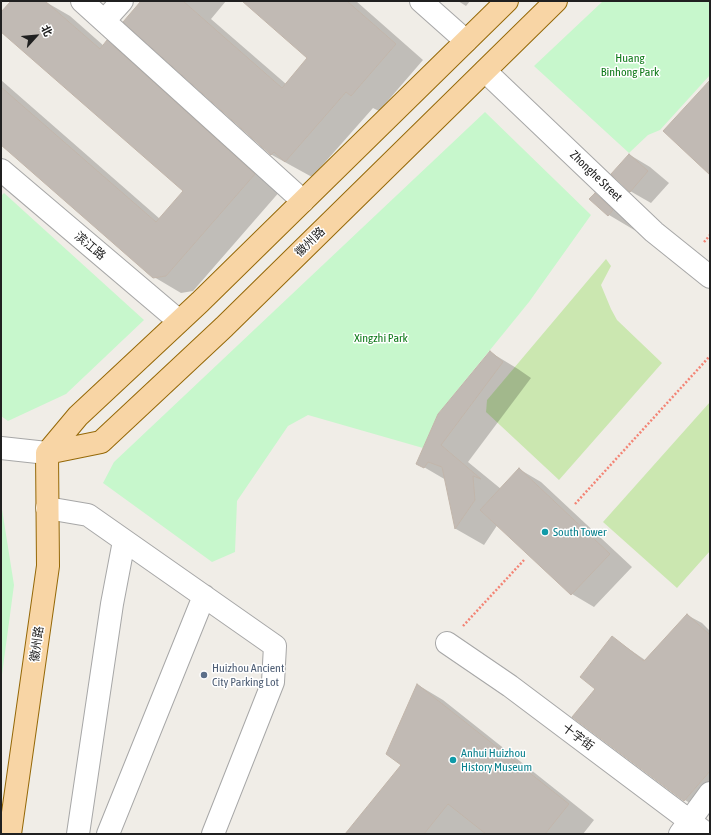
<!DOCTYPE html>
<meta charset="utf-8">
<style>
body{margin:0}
#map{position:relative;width:711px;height:835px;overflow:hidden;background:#f0ede7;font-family:"Asap Condensed","Noto Sans SC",sans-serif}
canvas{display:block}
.frame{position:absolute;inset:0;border:2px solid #202020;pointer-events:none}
.north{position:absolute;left:16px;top:16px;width:40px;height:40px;-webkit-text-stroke:3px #fff;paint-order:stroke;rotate:63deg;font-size:11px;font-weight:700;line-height:16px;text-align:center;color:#202020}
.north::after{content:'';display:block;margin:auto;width:14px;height:18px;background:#202020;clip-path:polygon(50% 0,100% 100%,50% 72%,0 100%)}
</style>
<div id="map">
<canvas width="711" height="835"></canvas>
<div class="frame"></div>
<div class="north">北</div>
</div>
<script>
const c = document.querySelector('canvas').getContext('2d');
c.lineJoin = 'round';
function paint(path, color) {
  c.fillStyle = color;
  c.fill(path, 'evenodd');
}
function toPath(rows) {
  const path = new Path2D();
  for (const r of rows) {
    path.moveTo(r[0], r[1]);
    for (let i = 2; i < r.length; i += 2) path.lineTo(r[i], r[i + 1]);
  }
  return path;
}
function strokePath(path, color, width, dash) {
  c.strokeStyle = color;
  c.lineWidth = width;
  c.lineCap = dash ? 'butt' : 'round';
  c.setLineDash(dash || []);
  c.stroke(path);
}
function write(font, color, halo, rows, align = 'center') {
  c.font = font + ' "Asap Condensed","Noto Sans SC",sans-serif';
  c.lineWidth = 3;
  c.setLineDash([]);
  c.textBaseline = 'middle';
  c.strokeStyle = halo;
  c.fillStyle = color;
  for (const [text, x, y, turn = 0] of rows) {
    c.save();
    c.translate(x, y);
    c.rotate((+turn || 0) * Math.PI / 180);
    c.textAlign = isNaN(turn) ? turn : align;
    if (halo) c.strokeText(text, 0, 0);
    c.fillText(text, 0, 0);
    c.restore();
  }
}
paint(toPath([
 [606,259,611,266,601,285,611,309,617,320,662,363,559,480,486,412,487,400],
 [710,402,710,551,677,588,603,522]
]), '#cbe7b0');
paint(toPath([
 [603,1,710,1,710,75,660,130,648,135,629,153,534,66],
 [485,112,591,215,529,302,438,414,423,448,308,415,288,426,237,501,235,552,212,562,103,483,114,462],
 [4,193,144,320,66,394,8,421,1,416,1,196],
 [1,503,14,585,1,682]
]), '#c7f7cc');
paint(toPath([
 [12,1,44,1,70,16,104,46,107,42,134,57,281,190,193,291,181,293,154,277,1,143,1,80,160,219,184,191,1,31,1,14],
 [142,1,226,1,211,19,286,84,309,58,243,1,356,1,423,60,379,111,373,108,312,177,272,155,125,21],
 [458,1,470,1,466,6],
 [630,155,650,167,669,183,651,203,630,191],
 [595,194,622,210,640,227,636,231,609,215,591,199],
 [490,352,518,369,531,378,468,462,501,489,519,469,541,482,632,567,594,607,572,594,498,524,484,545,456,529,446,480,417,463],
 [687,615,702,623,710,631,710,796,699,809,685,800,574,717,596,688,613,638,645,660],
 [418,685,443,700,594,820,583,834,347,834,402,765]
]), '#0003');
const building = toPath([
 [11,1,45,1,100,49,107,40,255,174,166,276,153,278,1,145,1,87,156,222,183,191,1,32,1,12,11,1],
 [141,1,183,1,282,88,307,58,242,1,347,1,396,44,351,96,346,92,285,162,274,152,271,155,123,22,141,1],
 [710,80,710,175,663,131,710,80],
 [629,154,648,171,630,192,611,174,629,154],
 [595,193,613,210,608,216,589,199,595,193],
 [490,351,503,362,441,445,481,479,473,476,475,500,455,529,442,467,428,462,424,468,416,464,438,414,490,351],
 [519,468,610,554,571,595,480,510,519,468],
 [687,614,710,635,710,771,684,801,572,717,595,689,580,677,612,636,644,661,687,614],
 [417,684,569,804,545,834,486,834,448,804,424,834,345,834,401,765,386,754,417,684]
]);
paint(building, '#c1bab4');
strokePath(building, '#c1b5aa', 1);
const minor = toPath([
 [82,1,303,201],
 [421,1,466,41],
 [104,21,122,1],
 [485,71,654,232,710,277],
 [1,170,179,321],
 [1,448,47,453],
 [47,508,88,515,275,646,273,682,213,834],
 [447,643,510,686,707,834],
 [78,834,112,604,124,541],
 [108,834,204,596],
 [680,834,710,793]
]);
const major = toPath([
 [47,453,101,442,224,327,556,1],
 [10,834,48,566,47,453,78,416,200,302,507,1]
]);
strokePath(minor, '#a7a7a7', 24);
strokePath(major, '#956807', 24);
strokePath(toPath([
 [704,242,710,235],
 [575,504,710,356],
 [463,626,524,560]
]), '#f38475', 2.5, [2, 2]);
strokePath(minor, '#fff', 22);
strokePath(major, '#f8d5a5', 22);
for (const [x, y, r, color] of [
 [545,532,4,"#0f9aa8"],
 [204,675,4,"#5c6f8a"],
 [453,760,4,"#0f9aa8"]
]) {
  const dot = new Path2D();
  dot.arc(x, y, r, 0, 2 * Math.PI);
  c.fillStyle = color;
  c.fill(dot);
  strokePath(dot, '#fff', 1.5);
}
write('12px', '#117b1b', '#fff', [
 ["Huang",630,58],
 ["Binhong Park",630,72],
 ["Xingzhi Park",381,338]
]);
write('12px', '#202020', '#fff', [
 ["Zhonghe Street",596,176,44],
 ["徽州路",310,242,-44],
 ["滨江路",90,246,40],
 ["徽州路",37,644,-82],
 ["十字街",578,737,37]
]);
write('12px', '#0d838f', '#fff', [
 ["South Tower",553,532],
 ["Anhui Huizhou",461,753],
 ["History Museum",461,767]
], 'left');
write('12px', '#4e5e75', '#fff', [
 ["Huizhou Ancient",212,668],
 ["City Parking Lot",212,682]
], 'left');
</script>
